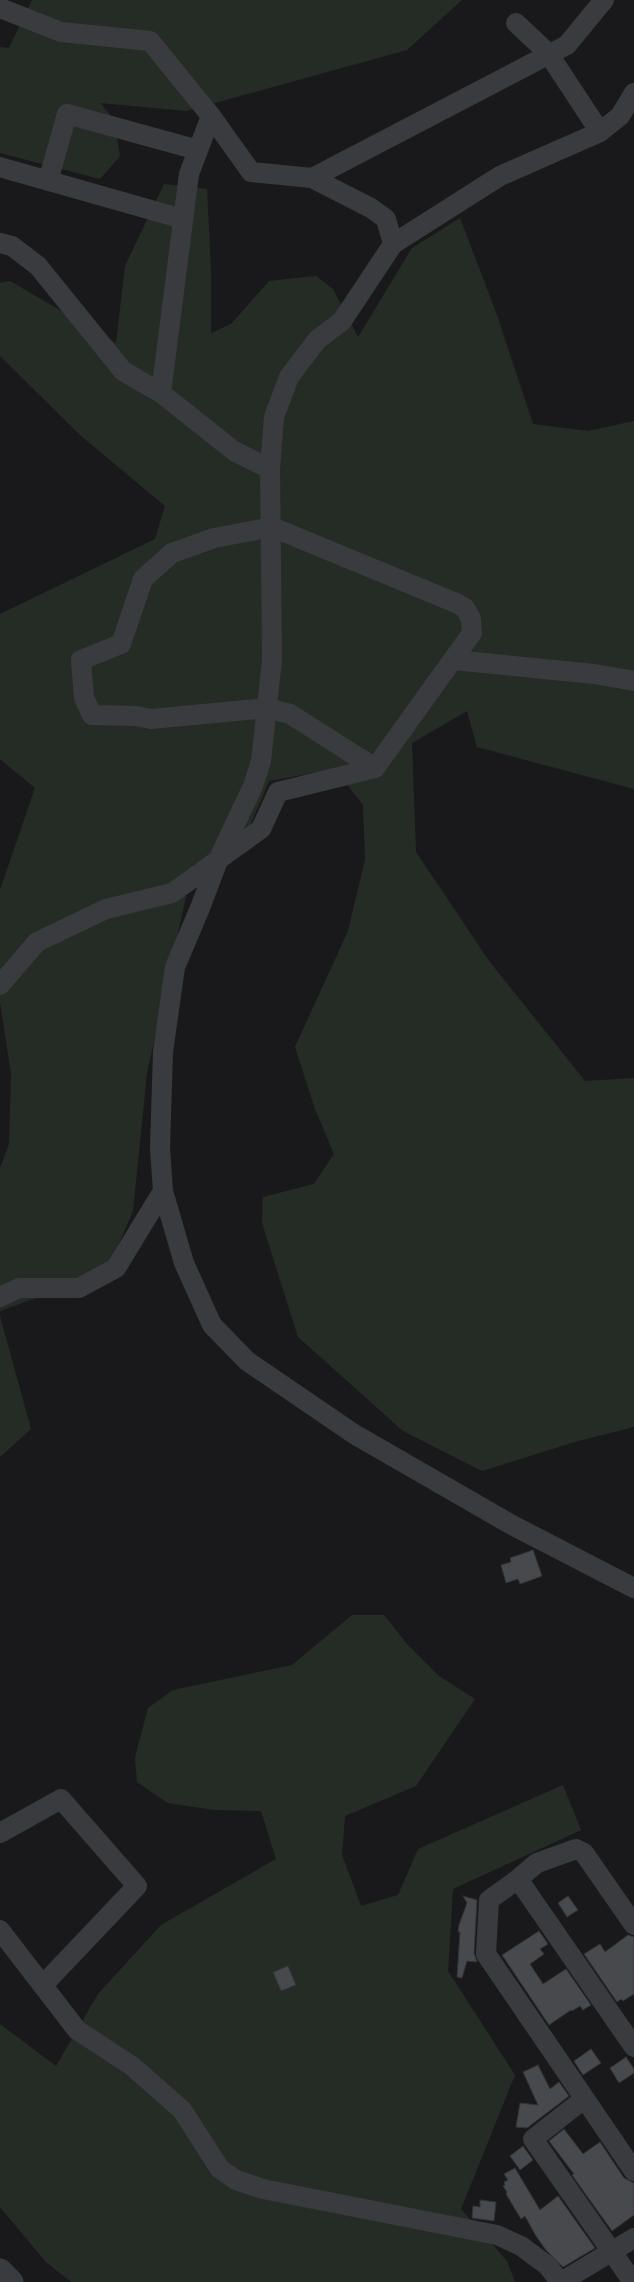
<!DOCTYPE html>
<style>
body{margin:0}
canvas{display:block;background:#19191b}
</style>
<canvas width="634" height="2282"></canvas>
<script>
const c = document.querySelector('canvas').getContext('2d');
c.lineJoin = 'round';
function paint(path, color) {
  c.fillStyle = color;
  c.fill(path, 'evenodd');
}
function toPath(rows) {
  const path = new Path2D();
  for (const r of rows) {
    path.moveTo(r[0], r[1]);
    for (let i = 2; i < r.length; i += 2) path.lineTo(r[i], r[i + 1]);
  }
  return path;
}
function strokePath(path, color, width, dash) {
  c.strokeStyle = color;
  c.lineWidth = width;
  c.lineCap = dash ? 'butt' : 'round';
  c.setLineDash(dash || []);
  c.stroke(path);
}
paint(toPath([
 [32,0,462,0,407,50,186,111,100,103,114,119,120,156,100,179,0,153,0,47,9,48],
 [164,184,207,189,211,272,211,333,231,324,269,281,316,276,333,289,358,337,412,248,460,218,497,315,533,424,588,431,634,421,634,789,477,747,467,711,412,743,416,852,489,961,585,1081,634,1078,634,1427,578,1441,482,1471,403,1431,298,1337,262,1223,263,1197,314,1184,334,1154,315,1109,295,1047,348,931,365,860,363,805,335,769,269,781,244,840,193,865,147,1073,133,1211,106,1273,0,1311,0,1168,9,1144,11,1074,0,1002,0,890,35,788,0,759,0,614,155,539,165,506,80,435,0,356,0,283,10,281,116,343,125,266],
 [0,1316,31,1429,0,1457],
 [352,1615,384,1615,407,1644,439,1676,475,1699,416,1786,345,1816,342,1855,361,1906,398,1895,418,1849,563,1785,581,1830,453,1889,448,1971,515,2075,461,2209,507,2261,515,2282,71,2282,46,2262,0,2207,0,2024,56,2066,98,1994,161,1925,276,1859,261,1811,214,1810,168,1803,137,1782,135,1757,148,1708,173,1690,292,1665]
]), '#252c26');
const building = toPath([
 [533,1550,542,1576,520,1584,518,1579,506,1583,501,1565,511,1562,510,1558,533,1550],
 [463,1896,477,1900,474,1953,477,1962,467,1961,462,1978,457,1977,460,1932,458,1932,459,1925,467,1903,463,1896],
 [568,1896,578,1910,567,1917,558,1903,568,1896],
 [539,1931,548,1944,540,1949,544,1954,530,1964,543,1984,566,1969,591,2005,583,2010,580,2006,572,2011,571,2010,549,2025,502,1955,539,1931],
 [628,1935,634,1937,634,1994,623,2001,621,1999,617,2002,584,1954,600,1944,605,1952,628,1935],
 [288,1966,296,1985,281,1991,273,1972,288,1966],
 [591,2049,601,2063,583,2075,574,2061,591,2049],
 [626,2057,634,2069,634,2073,619,2083,610,2068,626,2057],
 [538,2065,550,2089,559,2082,569,2096,527,2128,516,2127,520,2103,538,2105,523,2072,538,2065],
 [564,2129,583,2154,600,2142,624,2178,634,2183,634,2215,612,2231,572,2175,574,2174,549,2141,564,2129],
 [523,2146,533,2160,520,2170,510,2156,523,2146],
 [515,2168,540,2210,558,2196,595,2248,563,2267,546,2250,536,2236,525,2216,521,2219,506,2194,507,2192,503,2186,505,2185,504,2182,508,2180,504,2174,515,2168],
 [480,2200,496,2202,494,2221,472,2218,473,2206,480,2207,480,2200]
]);
paint(building, '#48494d');
strokePath(building, '#333337', 1);
strokePath(toPath([
 [0,8,61,32,150,41,211,116,251,172,312,178,371,208,386,219,393,244],
 [516,23,548,53,600,132],
 [634,93,620,116,600,132,500,176,393,244,342,321,317,340,289,377,274,417,270,469,272,660,261,761,253,786,219,858,200,908,175,967,163,1052,160,1148,163,1191,184,1263,212,1325,247,1361,354,1434,512,1525,634,1588],
 [0,167,183,219],
 [312,178,567,45,604,0],
 [48,181,67,114,198,150],
 [0,243,12,246,38,266,123,371,161,393,234,451,270,469],
 [161,393,189,174,211,116],
 [272,527,456,603,465,608,471,619,472,633,375,768,290,714,267,708,151,719,136,716,92,715,84,698,81,660,121,644,143,579,172,553,214,538,272,527],
 [454,660,594,674,634,681],
 [0,985,37,942,106,909,172,893,261,829,278,792,375,768],
 [0,1297,19,1288,79,1288,116,1268,163,1191],
 [0,1833,61,1799,137,1886,43,1985],
 [518,1879,489,1900,486,1954,634,2171],
 [634,1925,584,1853,576,1849,537,1863,518,1879,634,2047],
 [0,1930,77,2030,132,2066,182,2110,220,2169,236,2180,263,2189,497,2235,521,2246,548,2266,560,2282],
 [584,2099,533,2139,633,2282],
 [561,2282,634,2238]
]), '#3a3b3f', 20);
strokePath(toPath([
 [0,2271,11,2282]
]), '#3a3b3f', 25);
</script>
